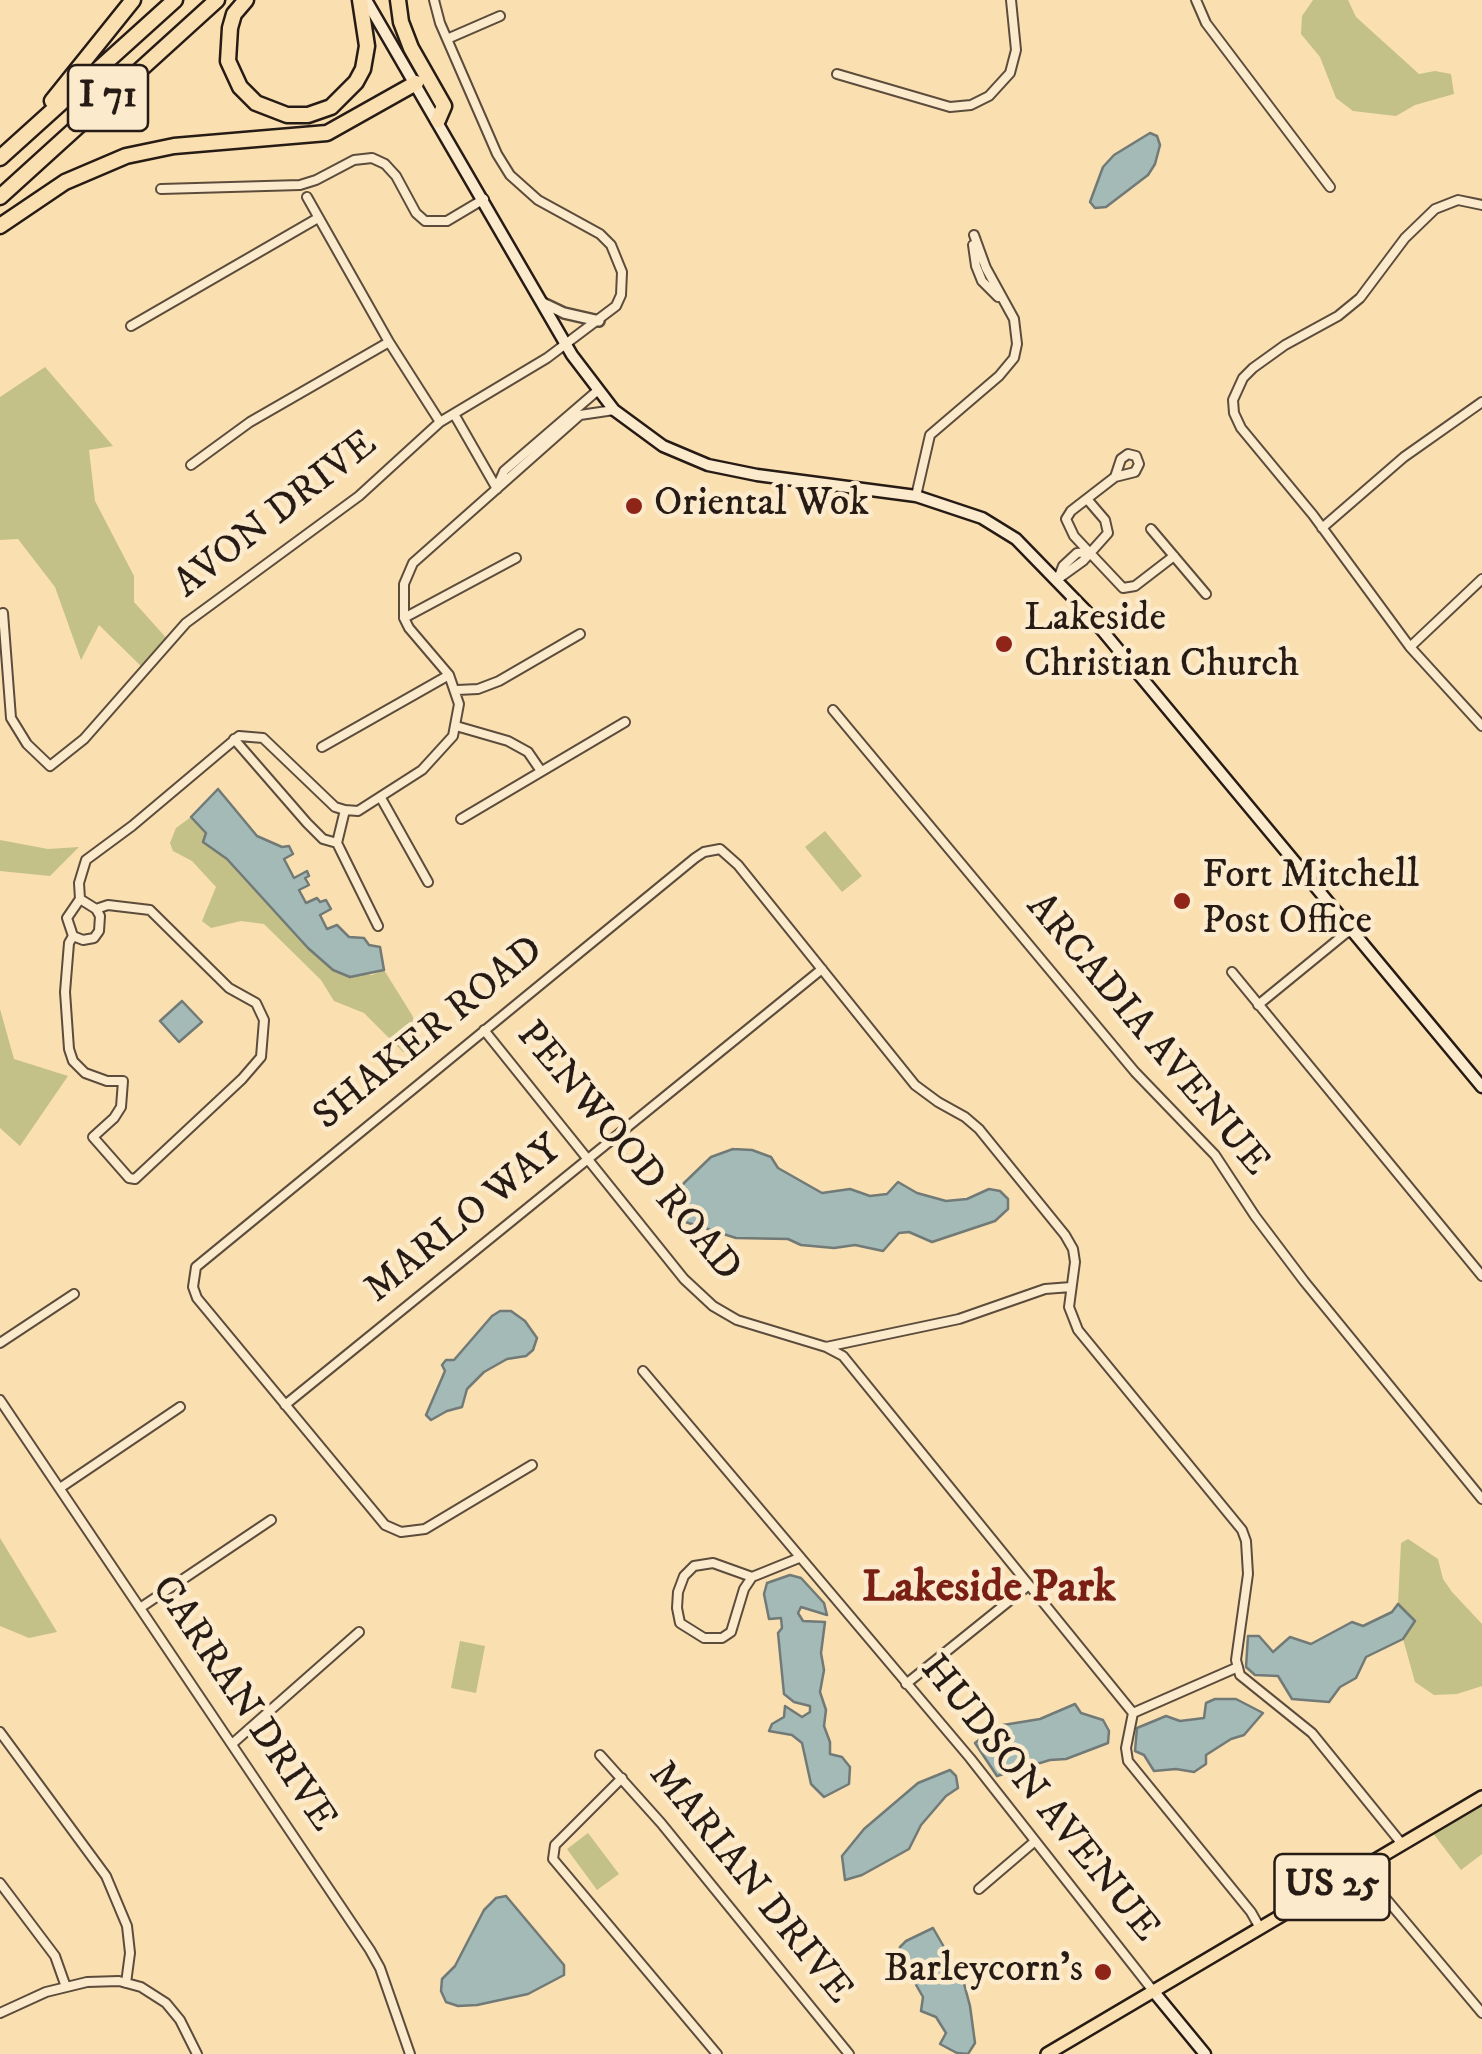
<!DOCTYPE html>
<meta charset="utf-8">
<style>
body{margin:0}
canvas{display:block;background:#fadfb0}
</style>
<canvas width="1482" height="2054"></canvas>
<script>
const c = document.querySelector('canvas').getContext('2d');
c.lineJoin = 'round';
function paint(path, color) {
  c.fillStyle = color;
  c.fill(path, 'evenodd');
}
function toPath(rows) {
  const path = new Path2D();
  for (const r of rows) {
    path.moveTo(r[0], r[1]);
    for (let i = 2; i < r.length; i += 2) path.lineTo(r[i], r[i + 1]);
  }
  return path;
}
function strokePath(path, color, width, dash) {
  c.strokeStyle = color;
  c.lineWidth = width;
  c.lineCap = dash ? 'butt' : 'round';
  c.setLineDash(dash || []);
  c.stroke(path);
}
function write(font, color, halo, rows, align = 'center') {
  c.font = font + ' "IM FELL DW Pica",serif';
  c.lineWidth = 9;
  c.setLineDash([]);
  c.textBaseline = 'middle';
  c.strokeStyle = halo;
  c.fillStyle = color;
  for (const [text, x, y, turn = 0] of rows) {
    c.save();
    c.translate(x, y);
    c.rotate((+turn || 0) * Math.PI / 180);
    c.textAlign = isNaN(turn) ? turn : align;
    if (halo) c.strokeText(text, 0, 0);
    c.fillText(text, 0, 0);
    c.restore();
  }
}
paint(toPath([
 [1313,0,1348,0,1356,17,1419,74,1435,71,1451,74,1454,94,1415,105,1396,116,1353,111,1336,98,1320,57,1301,34,1302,16],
 [45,367,113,446,89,450,95,501,134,576,134,602,169,641,144,669,99,625,81,660,55,587,18,539,0,540,0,397],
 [191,817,206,833,204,843,227,859,308,948,333,970,372,975,384,970,412,1015,422,1041,417,1052,403,1052,364,1013,334,1001,321,980,264,924,241,921,211,928,202,921,216,887,192,861,173,851,170,843,176,828],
 [825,831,862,876,842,892,805,847],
 [0,840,48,849,79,847,50,876,0,871],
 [0,1009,14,1059,68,1076,20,1146,0,1128],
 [0,1538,57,1632,29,1638,0,1626],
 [1408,1539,1438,1559,1443,1579,1452,1592,1482,1624,1482,1686,1457,1694,1434,1695,1415,1682,1403,1639,1414,1621,1398,1604,1401,1543],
 [460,1641,485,1646,476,1693,451,1688],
 [1482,1797,1482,1854,1461,1870,1429,1828],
 [588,1833,619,1874,597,1890,567,1849]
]), '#c3c088');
const water = toPath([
 [1150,133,1157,136,1160,145,1155,164,1148,175,1106,207,1095,208,1090,202,1103,167,1114,155,1150,133],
 [218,789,257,836,282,847,289,846,293,854,284,859,294,878,307,871,309,876,305,878,309,885,299,890,306,903,317,898,320,902,326,900,331,909,320,915,327,929,337,925,349,937,364,938,369,945,380,947,384,970,350,977,333,970,308,948,227,859,203,842,206,833,191,817,218,789],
 [182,1001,202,1022,179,1042,160,1021,182,1001],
 [733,1149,752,1150,771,1157,778,1168,822,1193,850,1189,870,1196,887,1194,898,1182,917,1193,946,1201,967,1199,989,1189,1000,1191,1008,1199,1008,1209,995,1221,932,1242,909,1232,899,1233,883,1251,855,1245,834,1248,801,1245,788,1239,736,1238,679,1220,672,1206,684,1183,711,1157,733,1149],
 [500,1311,511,1311,525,1321,537,1338,533,1350,526,1356,507,1359,484,1372,467,1389,462,1407,447,1411,431,1420,426,1415,445,1371,442,1365,446,1360,454,1360,492,1316,500,1311],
 [790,1575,801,1578,824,1603,827,1615,801,1607,798,1613,803,1621,825,1622,821,1653,824,1670,820,1692,826,1710,824,1726,830,1742,830,1754,842,1757,850,1767,849,1784,824,1797,811,1784,802,1743,792,1735,769,1731,772,1724,784,1717,785,1706,802,1717,810,1712,810,1706,794,1702,784,1694,778,1633,782,1628,781,1618,769,1619,764,1594,767,1583,790,1575],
 [1398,1604,1415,1621,1403,1639,1366,1657,1356,1678,1340,1687,1329,1702,1292,1699,1278,1676,1255,1675,1246,1667,1248,1636,1259,1636,1273,1652,1290,1637,1311,1644,1352,1622,1363,1626,1392,1612,1398,1604],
 [1215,1699,1236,1699,1263,1713,1244,1735,1231,1739,1206,1755,1206,1764,1194,1772,1176,1769,1154,1771,1144,1755,1135,1751,1137,1728,1166,1716,1180,1721,1204,1718,1206,1703,1215,1699],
 [1075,1704,1081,1713,1103,1720,1109,1731,1108,1743,1066,1759,1050,1760,997,1776,975,1743,997,1726,1040,1719,1075,1704],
 [950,1770,956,1776,958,1788,946,1796,921,1825,909,1849,862,1875,845,1880,842,1856,864,1829,918,1783,950,1770],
 [506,1896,564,1965,564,1975,528,1994,477,2005,458,2006,446,2002,441,1991,442,1979,455,1966,484,1910,496,1898,506,1896],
 [933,1928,963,1980,970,2006,975,2043,968,2054,957,2053,940,2044,946,2033,936,2017,921,2011,923,1997,900,1957,900,1947,906,1941,933,1928]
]);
paint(water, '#a3bab7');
strokePath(water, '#717a76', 2.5);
const minor = toPath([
 [1196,0,1206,23,1330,187],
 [447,39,500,16],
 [837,74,950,107,971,105,989,96,1010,73,1016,50,1011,0],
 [161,189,300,185,316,180,354,160,372,158,385,164,396,176,416,213,425,221,447,221,484,199],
 [307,197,389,342,440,422],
 [1482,205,1458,200,1435,209,1405,238,1360,298,1338,316,1285,345,1253,368,1243,378,1233,400,1234,413,1241,428,1313,515,1410,647,1482,726],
 [973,245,976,266,982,281,998,297],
 [131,326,318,218],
 [454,414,497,489],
 [191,465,250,422,389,342],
 [1115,477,1121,459,1128,454,1136,456,1139,464,1135,472,1115,477,1071,511,1066,519,1074,536,1123,588,1135,586,1174,556],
 [497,487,504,471,597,391],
 [916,496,930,435,999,376,1014,358,1017,344,1014,319,986,268,974,235],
 [1322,528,1404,457,1482,402],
 [1151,529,1206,594],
 [1058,579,1083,561,1108,533,1105,520,1087,499],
 [1058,579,1063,566,1077,553,1089,552],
 [3,613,11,718,27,744,50,766,84,739,186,623,359,496,440,422,547,358,616,306,621,295,622,272,611,245,600,234,538,200,510,175,497,154,440,23,434,0],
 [404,618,516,558],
 [1410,647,1482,579],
 [457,690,478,689,499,681,580,634],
 [833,710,1135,1072,1215,1155,1255,1216,1304,1281,1482,1499],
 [456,726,508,741,528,752,541,771],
 [234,739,307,823,323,839,337,843],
 [322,747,449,675],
 [381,798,428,882],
 [345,810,337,843,378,926],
 [461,819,625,722],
 [80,899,96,909,100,916,99,931,94,938,83,940,73,936,67,918,80,899,79,883,86,860,132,826,239,736,263,738,335,807,345,810,358,811,422,770,453,736,459,704,449,675,409,628,404,618,404,584,413,563,580,415,614,410],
 [73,936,69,943,65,992,69,1049,73,1061,85,1073,107,1081,123,1081,121,1107,114,1118,93,1137,129,1178,135,1179,242,1079,261,1057,264,1020,256,1003,229,988,150,910,108,905,96,909],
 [1232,972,1482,1276],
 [1258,1005,1351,929],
 [484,1030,684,1279,713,1306,737,1320,826,1347,959,1319,1045,1289,1071,1287],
 [0,1343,74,1294],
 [826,1347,843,1356,1133,1713],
 [643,1371,970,1758,1154,1992],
 [0,1400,370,1950,380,1968,410,2054],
 [285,1405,822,969],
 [532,1465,425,1529,401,1532,385,1525,197,1298,193,1287,196,1267,695,858,704,852,720,849,738,865,915,1085,938,1102,965,1117,979,1129,1065,1235,1073,1249,1075,1262,1069,1307,1078,1330,1242,1530,1246,1541,1248,1574,1236,1660,1240,1675,1312,1733,1402,1844],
 [60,1488,180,1407],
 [752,1577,744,1589,731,1632,722,1638,704,1638,680,1623,677,1608,678,1592,684,1576,694,1566,713,1563,752,1577,799,1558],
 [140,1608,271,1520],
 [906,1684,1029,1585],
 [1133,1713,1126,1748,1128,1761,1251,1912,1260,1928],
 [1133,1713,1238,1667],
 [0,1732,106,1876,127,1926,130,1953,126,1983],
 [232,1744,359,1632],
 [600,1755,661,1823,849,2054],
 [622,1778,555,1845,553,1859,717,2054],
 [1361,1869,1482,2013],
 [0,1883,55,1956,66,1987],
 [979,1889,1034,1842],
 [0,2013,46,1992,87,1982,119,1981,141,1987,166,2003,180,2020,197,2054]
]);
const tertiary = toPath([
 [543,303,564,313,599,321]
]);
const secondary = toPath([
 [366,0,572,355,614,410,663,446,708,465,757,475,916,496,982,518,1016,539,1087,612,1482,1087],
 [1154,1992,1205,2054]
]);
const primary = toPath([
 [1047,2054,1482,1797]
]);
const motorway = toPath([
 [246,0,234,14,230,28,228,61,240,87,256,103,287,115,308,115,331,107,356,82,363,69,367,46,360,0],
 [398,0,401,22,411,48,444,106,438,120],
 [52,101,133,0],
 [0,158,175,0],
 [0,197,217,0],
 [0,226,65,182,126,156,174,146,327,133,416,83]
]);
strokePath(minor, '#5c4c3c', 12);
strokePath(tertiary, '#5c4c3c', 14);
strokePath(secondary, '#271b15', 15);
strokePath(primary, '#271b15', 16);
strokePath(motorway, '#271b15', 19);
strokePath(minor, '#fceacc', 8);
strokePath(tertiary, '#fceacc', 9);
strokePath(secondary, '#fceacc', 10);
strokePath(primary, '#fadfb0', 11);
strokePath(motorway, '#fadfb0', 14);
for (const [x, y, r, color] of [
 [634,506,10,"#8f2418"],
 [1004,644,10,"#8f2418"],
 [1182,901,10,"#8f2418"],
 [1103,1972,10,"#8f2418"]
]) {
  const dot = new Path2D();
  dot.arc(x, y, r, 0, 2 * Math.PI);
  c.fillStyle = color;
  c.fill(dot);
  strokePath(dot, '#fceacc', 4);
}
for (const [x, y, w] of [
 [108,98,80],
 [1332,1887,115]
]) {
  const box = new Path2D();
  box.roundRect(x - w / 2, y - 33, w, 66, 8);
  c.fillStyle = '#fceacc';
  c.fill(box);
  strokePath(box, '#271b15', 2.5);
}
write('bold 38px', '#271b15', null, [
 ["I 71",108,98],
 ["US 25",1332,1887]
]);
write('40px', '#271b15', '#fceacc', [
 ["Oriental Wok",654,506],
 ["Lakeside",1024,621],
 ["Christian Church",1024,667],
 ["Fort Mitchell",1202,878],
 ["Post Office",1202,924],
 ["Barleycorn’s",1083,1972,"right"]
], 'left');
write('40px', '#271b15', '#fceacc', [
 ["AVON DRIVE",277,516,-38],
 ["SHAKER ROAD",430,1035,-39],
 ["ARCADIA AVENUE",1146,1036,50],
 ["PENWOOD ROAD",627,1153,50],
 ["MARLO WAY",465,1221,-39],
 ["CARRAN DRIVE",242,1705,56],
 ["HUDSON AVENUE",1038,1800,51],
 ["MARIAN DRIVE",749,1884,51]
]);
write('bold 45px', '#7a1f14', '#fceacc', [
 ["Lakeside Park",989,1591]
]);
</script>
